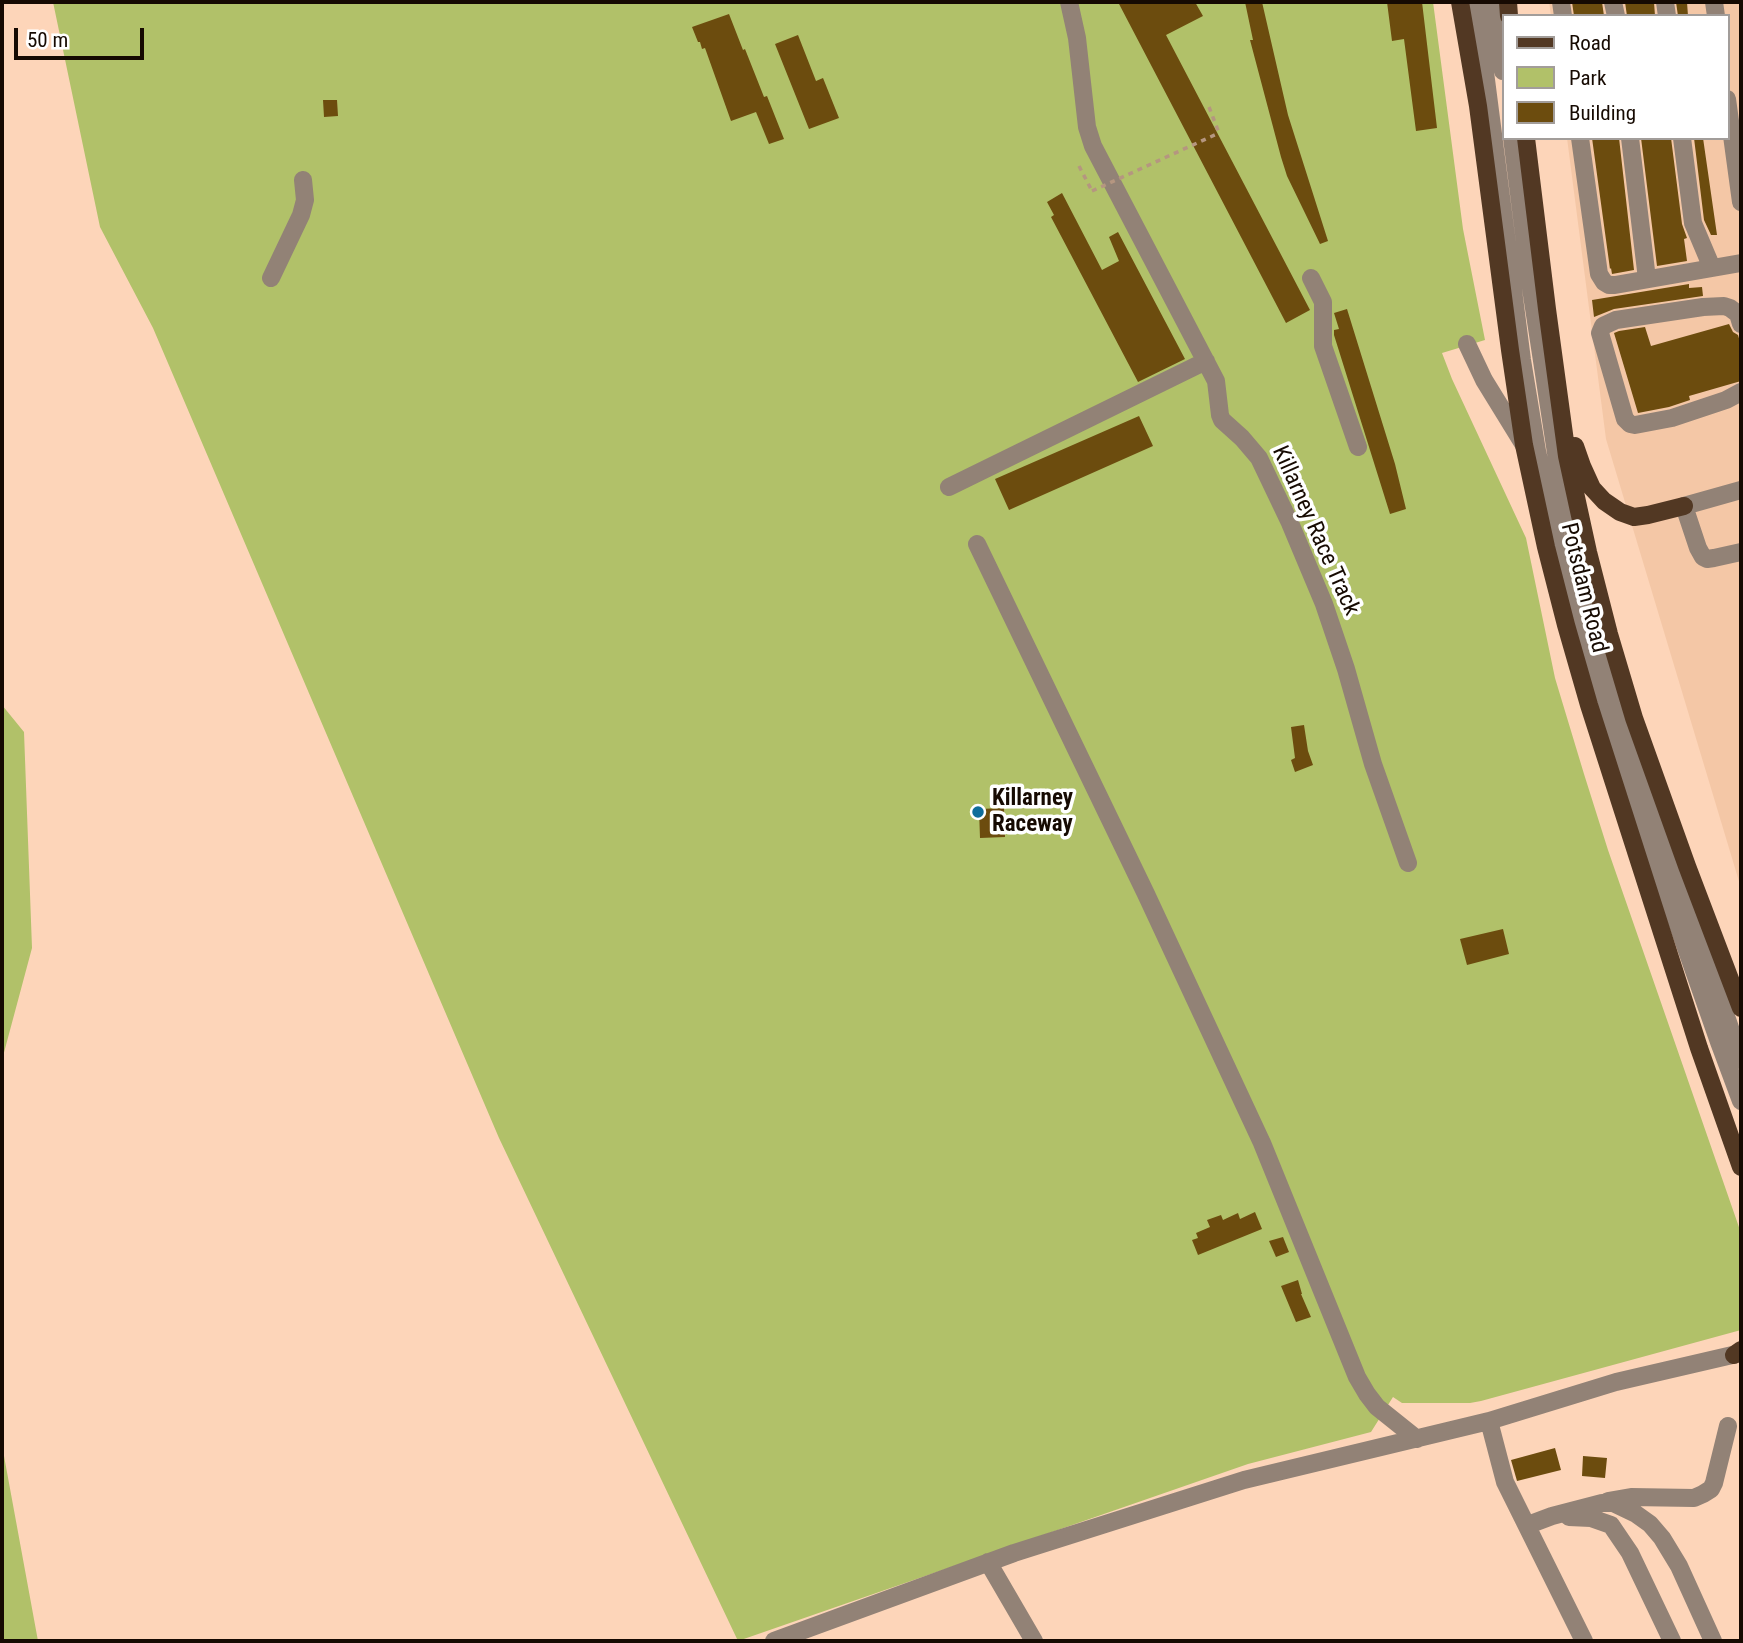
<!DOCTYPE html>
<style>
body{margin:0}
#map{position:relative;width:1743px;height:1643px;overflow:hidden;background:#fdd5b9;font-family:"Roboto Condensed",sans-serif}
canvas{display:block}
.frame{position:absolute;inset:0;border:4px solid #160a02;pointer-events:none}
.legend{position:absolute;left:1502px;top:14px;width:228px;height:126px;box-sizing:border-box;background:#fff;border:2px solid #a29d9a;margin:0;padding:9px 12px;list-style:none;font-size:21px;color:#160a02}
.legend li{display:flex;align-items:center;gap:14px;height:35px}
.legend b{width:35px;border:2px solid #a29d9a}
.scale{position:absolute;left:14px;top:28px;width:130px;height:32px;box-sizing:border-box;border:4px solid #160a02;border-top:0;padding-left:9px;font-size:21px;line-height:24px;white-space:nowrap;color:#160a02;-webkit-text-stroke:5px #fff;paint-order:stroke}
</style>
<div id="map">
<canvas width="1743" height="1643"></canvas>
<div class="frame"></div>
<ul class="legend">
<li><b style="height:9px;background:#523823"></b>Road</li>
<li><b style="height:19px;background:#b1c169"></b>Park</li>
<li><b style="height:19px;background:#6c4c0e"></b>Building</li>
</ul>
<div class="scale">50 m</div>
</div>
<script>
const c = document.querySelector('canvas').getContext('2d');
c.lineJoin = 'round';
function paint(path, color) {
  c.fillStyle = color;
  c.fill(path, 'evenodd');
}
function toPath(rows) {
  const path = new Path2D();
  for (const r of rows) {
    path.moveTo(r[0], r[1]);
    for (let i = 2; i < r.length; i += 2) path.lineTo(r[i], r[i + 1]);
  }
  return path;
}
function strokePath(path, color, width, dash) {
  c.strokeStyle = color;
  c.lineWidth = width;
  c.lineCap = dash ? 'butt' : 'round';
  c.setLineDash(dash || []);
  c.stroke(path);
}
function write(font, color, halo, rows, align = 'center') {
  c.font = font + ' "Roboto Condensed",sans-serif';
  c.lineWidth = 7;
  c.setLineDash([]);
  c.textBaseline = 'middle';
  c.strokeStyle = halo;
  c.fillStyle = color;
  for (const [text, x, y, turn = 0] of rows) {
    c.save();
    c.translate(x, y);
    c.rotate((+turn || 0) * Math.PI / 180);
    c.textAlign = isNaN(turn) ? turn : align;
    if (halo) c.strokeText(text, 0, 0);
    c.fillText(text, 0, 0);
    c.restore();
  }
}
paint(toPath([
 [1549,2,1741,2,1741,888,1606,439,1567,138,1727,138,1727,16,1551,16]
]), '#f4c7a6');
paint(toPath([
 [53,2,1433,2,1463,229,1485,340,1442,353,1452,379,1526,538,1555,678,1584,774,1608,850,1741,1233,1741,1330,1481,1401,1470,1403,1402,1403,1393,1397,1371,1432,1248,1464,738,1641,499,1138,153,328,100,227],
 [2,705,24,732,32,948,2,1060],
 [2,1445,38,1641,2,1641]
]), '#b1c169');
paint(toPath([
 [1118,2,1195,2,1203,16,1166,35,1310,310,1286,323],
 [1245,2,1262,2,1288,115,1328,241,1320,244,1287,176,1281,157,1250,40,1253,40],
 [1387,2,1422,2,1437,128,1416,131,1404,39,1392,41],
 [1572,2,1602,2,1604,16,1574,16],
 [1625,2,1654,2,1655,16,1627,16],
 [1676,2,1687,2,1688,16,1678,16],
 [729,14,743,50,745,49,764,97,767,96,784,139,769,144,756,112,731,121,705,48,702,49,700,42,698,42,692,27],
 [798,35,816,81,823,78,839,118,809,129,775,44],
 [323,100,337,100,338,116,324,117],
 [1592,138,1619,138,1634,270,1612,274,1611,268,1610,269],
 [1641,138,1671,138,1682,224,1687,238,1684,239,1687,261,1657,266],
 [1694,138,1703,138,1717,235,1711,235,1704,220],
 [1062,193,1102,270,1119,261,1109,237,1118,232,1185,359,1138,382,1051,217,1054,215,1047,202],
 [1689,284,1689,288,1702,287,1703,296,1614,309,1594,317,1592,300],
 [1347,309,1395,464,1406,509,1390,514,1334,335,1334,330,1339,329,1334,313],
 [1729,324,1733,332,1738,335,1741,345,1741,381,1689,396,1690,400,1669,407,1638,413,1614,333,1619,331,1645,327,1651,346],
 [1139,416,1153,446,1009,510,995,479],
 [1304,725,1308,751,1313,765,1295,772,1291,760,1295,758,1291,727],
 [1004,808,1005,837,980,838,979,809],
 [1503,929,1509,954,1467,965,1460,939],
 [1255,1212,1262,1229,1198,1255,1192,1240,1198,1238,1196,1233,1210,1227,1207,1220,1221,1215,1223,1220,1238,1213,1240,1219],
 [1283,1237,1289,1252,1276,1257,1269,1241],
 [1298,1280,1302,1294,1301,1294,1311,1317,1296,1322,1281,1286],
 [1555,1448,1561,1470,1517,1481,1511,1460],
 [1583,1456,1607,1458,1605,1478,1582,1476]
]), '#6c4c0e');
strokePath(toPath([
 [1209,107,1219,133],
 [1079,166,1092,191]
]), '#b59680', 3.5, [5, 5]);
strokePath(toPath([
 [1069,2,1077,38,1087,127,1093,146,1216,381,1220,415,1222,420,1242,438,1259,458,1290,523,1324,604,1346,669,1373,764,1408,863],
 [1476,2,1522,360,1537,451,1558,546,1578,628,1605,717,1719,1042,1741,1101],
 [1494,2,1503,71],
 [1561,2,1563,16],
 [1613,2,1616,16],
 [1665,2,1667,16],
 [1714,2,1716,16],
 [1727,99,1741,202],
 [1512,138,1530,282,1558,466,1595,624,1624,719,1741,1060],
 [1580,138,1599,274,1604,282,1609,285,1615,285,1741,263],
 [1630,138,1647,279],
 [1682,138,1693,223,1712,268],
 [271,278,301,215,305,200,303,180],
 [1311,278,1323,302,1323,346,1358,447],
 [1741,324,1738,314,1730,308,1724,306,1703,307,1616,320,1603,326,1600,333,1625,419,1630,424,1635,425,1672,418,1726,400,1741,392],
 [1467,344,1484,380,1524,445],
 [949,487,1206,361],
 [1741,490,1684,506,1698,548,1703,557,1707,559,1714,558,1741,552],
 [977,544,1146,894,1262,1143,1357,1377,1367,1394,1377,1407,1417,1439],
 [1489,1421,1505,1482,1584,1641],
 [1608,1501,1631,1497,1694,1498,1703,1494,1711,1489,1714,1483,1728,1426],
 [1569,1517,1591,1518,1611,1525,1630,1553,1672,1641],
 [1528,1525,1552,1516,1602,1503,1613,1503,1636,1514,1650,1524,1662,1538,1679,1566,1713,1641],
 [988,1562,1034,1641],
 [774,1641,1014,1553,1244,1480,1489,1421,1616,1382,1741,1353]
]), '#928276', 18);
strokePath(toPath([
 [1460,2,1478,106,1510,350,1524,445,1546,547,1566,625,1589,705,1699,1048,1741,1167],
 [1508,2,1509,16],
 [1526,138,1547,309,1567,456,1588,552,1609,634,1634,718,1687,866,1741,1008],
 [1575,446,1582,466,1592,488,1604,501,1620,512,1634,517,1648,515,1684,506],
 [1734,1355,1741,1350]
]), '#523823', 18);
strokePath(toPath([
 [1092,191,1219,133]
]), '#b59680', 3.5, [5, 5]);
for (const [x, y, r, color] of [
 [978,812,7,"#0e6d9b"]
]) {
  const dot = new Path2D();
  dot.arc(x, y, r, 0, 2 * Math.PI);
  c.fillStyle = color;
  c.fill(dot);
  strokePath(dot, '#fff', 2.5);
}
write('23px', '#160a02', '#fff', [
 ["Killarney Race Track",1315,531,66],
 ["Potsdam Road",1583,588,76]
]);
write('bold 23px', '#160a02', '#fff', [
 ["Killarney",992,799],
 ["Raceway",992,825]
], 'left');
</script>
